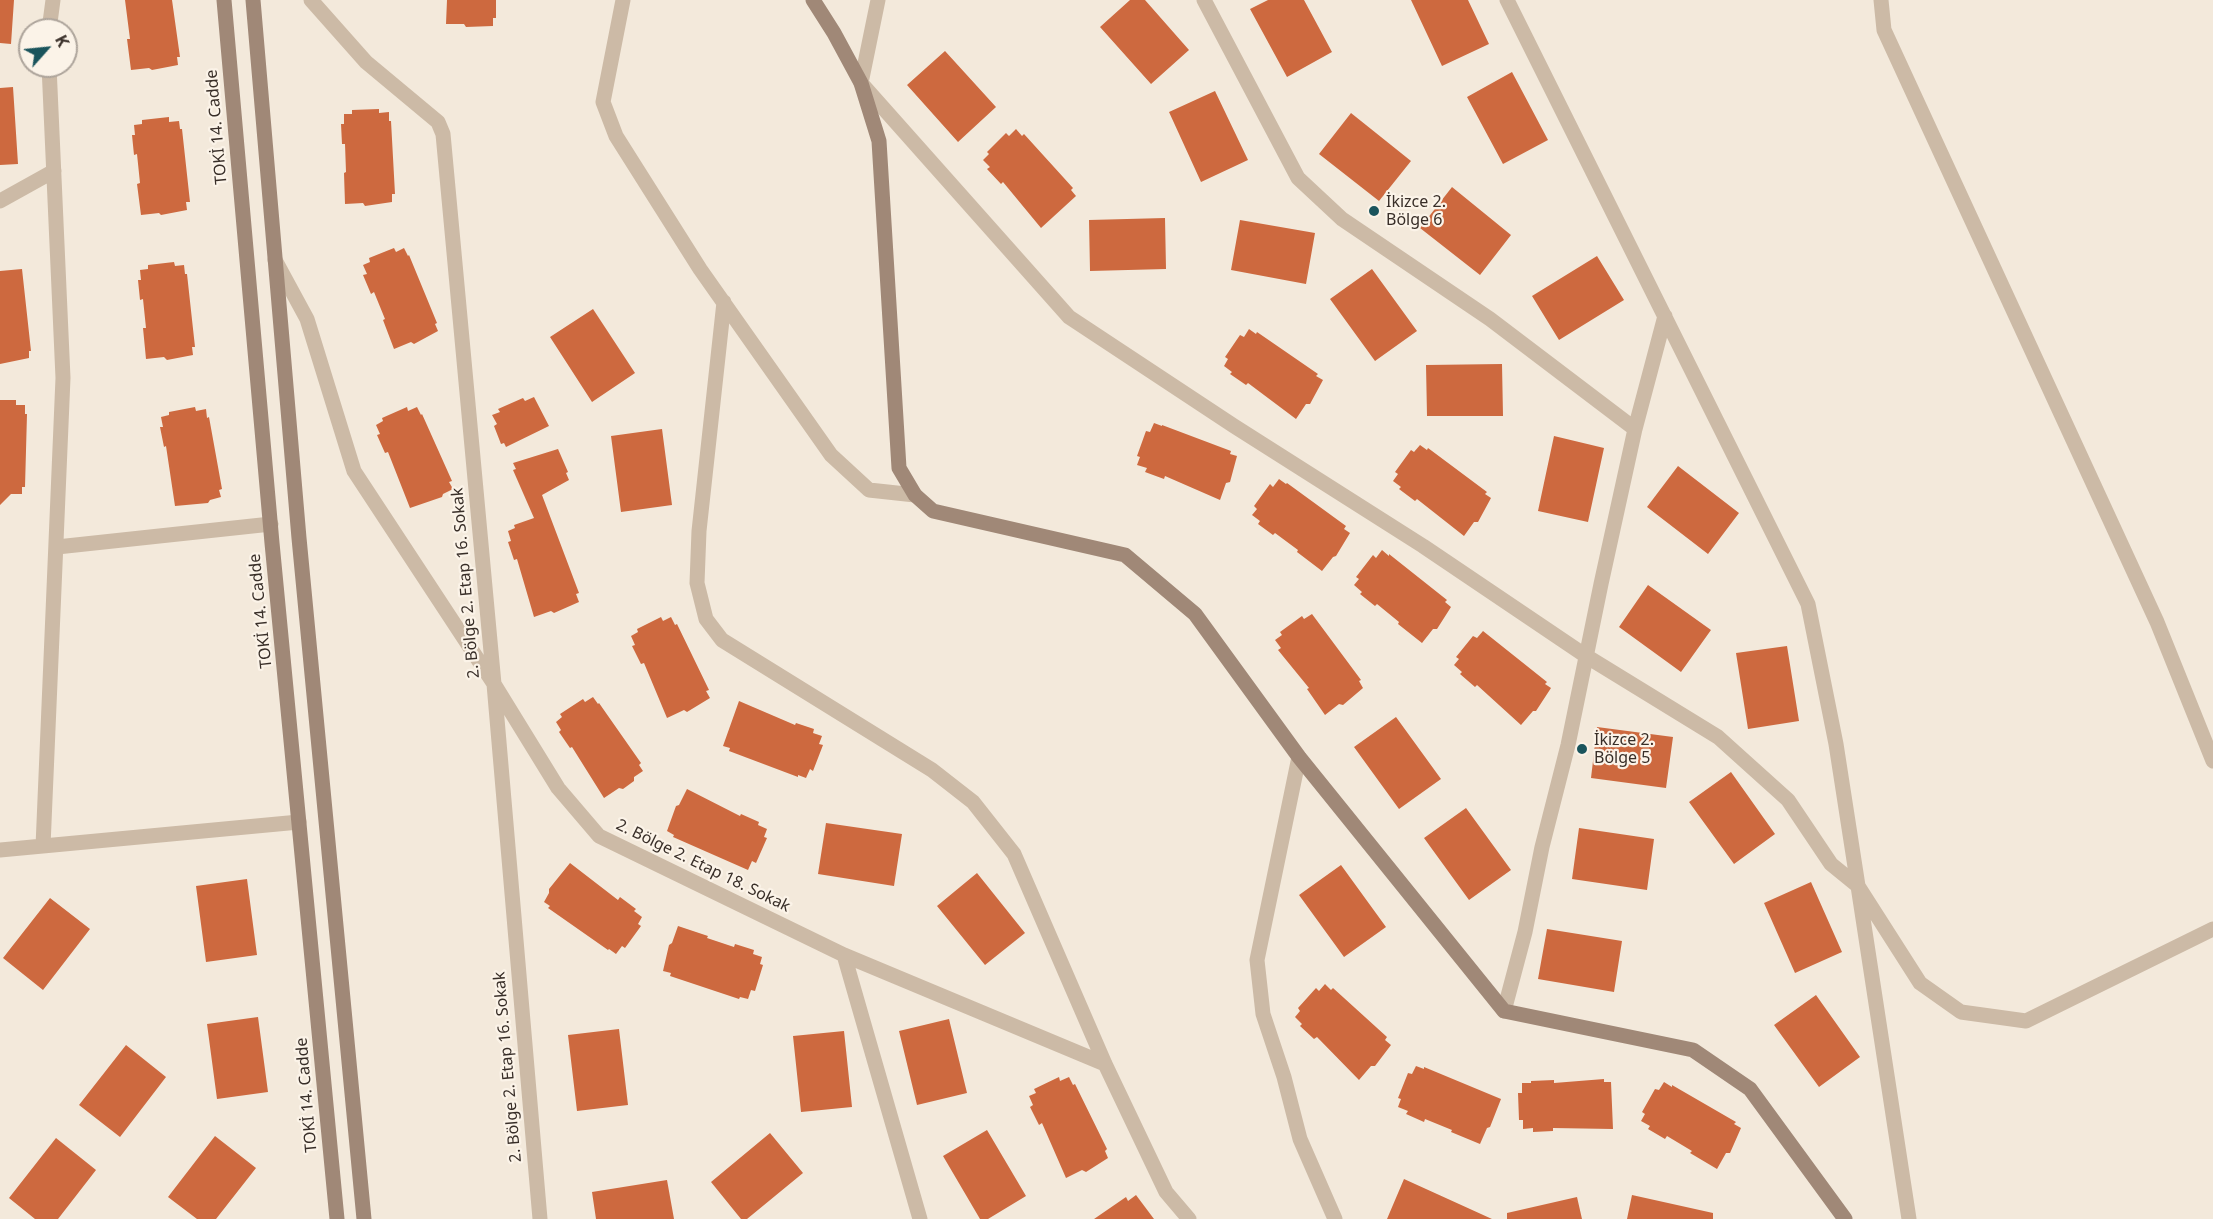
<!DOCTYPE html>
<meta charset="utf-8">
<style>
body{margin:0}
#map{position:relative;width:2213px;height:1219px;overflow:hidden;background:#f3e9db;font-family:"Noto Sans",sans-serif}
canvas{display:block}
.north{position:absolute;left:18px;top:18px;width:60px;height:60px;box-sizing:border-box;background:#fbf3e8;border:2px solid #ada49b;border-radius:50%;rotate:63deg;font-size:16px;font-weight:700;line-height:24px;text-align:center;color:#382e28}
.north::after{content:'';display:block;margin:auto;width:21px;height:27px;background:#1a545c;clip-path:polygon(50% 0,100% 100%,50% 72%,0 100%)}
</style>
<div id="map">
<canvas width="2213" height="1219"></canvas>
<div class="north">K</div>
</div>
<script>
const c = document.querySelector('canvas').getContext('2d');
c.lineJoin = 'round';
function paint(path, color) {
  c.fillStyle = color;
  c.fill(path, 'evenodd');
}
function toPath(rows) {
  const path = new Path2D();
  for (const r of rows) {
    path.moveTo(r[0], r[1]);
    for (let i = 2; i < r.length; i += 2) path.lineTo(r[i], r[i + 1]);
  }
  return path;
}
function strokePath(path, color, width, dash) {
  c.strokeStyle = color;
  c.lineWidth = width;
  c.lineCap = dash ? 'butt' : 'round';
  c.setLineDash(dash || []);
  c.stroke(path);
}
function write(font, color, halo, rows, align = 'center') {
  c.font = font + ' "Noto Sans",sans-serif';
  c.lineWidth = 4.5;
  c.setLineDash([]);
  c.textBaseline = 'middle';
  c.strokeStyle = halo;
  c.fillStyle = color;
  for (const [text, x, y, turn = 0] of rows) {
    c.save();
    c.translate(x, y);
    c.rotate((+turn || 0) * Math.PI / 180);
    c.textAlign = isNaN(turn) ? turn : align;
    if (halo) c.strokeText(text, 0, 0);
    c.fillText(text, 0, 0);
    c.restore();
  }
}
paint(toPath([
 [0,0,14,0,11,44,0,43],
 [125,0,172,0,180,57,177,57,178,65,152,70,149,68,131,70,127,39,130,39],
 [447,0,496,0,496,18,493,18,493,26,466,27,464,24,446,24],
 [1130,0,1145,0,1189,50,1151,84,1100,27],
 [1268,0,1304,0,1332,52,1287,77,1250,9],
 [1411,0,1468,0,1489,44,1442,66],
 [945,51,996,107,958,142,907,85],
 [1512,72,1548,140,1503,164,1467,97],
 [13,87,18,164,0,165,0,88],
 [1215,91,1248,160,1201,182,1169,112],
 [379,109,379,113,389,112,389,121,391,121,395,194,392,194,392,202,365,206,363,203,345,204,344,173,346,172,345,144,342,144,341,124,344,124,344,114,352,114,352,110],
 [1351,113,1411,161,1379,201,1319,154],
 [169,117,169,122,179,121,180,129,182,129,190,202,186,202,187,210,161,215,159,213,141,215,137,184,140,183,137,154,134,155,132,135,135,135,134,125,142,124,142,120],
 [1016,129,1022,136,1024,134,1073,188,1071,190,1076,196,1041,228,1003,182,1001,184,987,169,990,167,983,160,989,154,987,152,1006,133,1009,136],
 [1452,187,1511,235,1480,275,1420,228],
 [1165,218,1166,269,1090,271,1089,220],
 [1240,220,1315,233,1306,284,1231,270],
 [394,248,396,252,404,248,408,256,409,255,437,323,435,324,438,331,414,344,411,342,394,349,383,320,385,319,374,292,371,294,363,275,367,274,363,265,370,262,369,258],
 [1597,256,1624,300,1559,340,1532,296],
 [174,262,175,266,184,265,185,274,187,274,195,347,192,347,193,355,167,360,164,357,146,359,143,328,146,328,143,299,140,300,138,280,141,280,140,270,148,269,148,265],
 [22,269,31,351,29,351,29,358,0,364,0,271],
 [1372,269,1417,331,1375,361,1330,299],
 [593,309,635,373,592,402,550,337],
 [1249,329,1256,334,1257,332,1318,374,1316,376,1323,380,1310,404,1306,404,1296,419,1248,383,1246,385,1230,374,1232,372,1224,366,1228,359,1225,357,1240,335,1244,337],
 [1502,364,1503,416,1427,416,1426,365],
 [534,397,549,426,506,447,504,443,501,444,494,426,497,424,492,415,500,412,498,409,523,398,525,401],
 [0,400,16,400,16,405,25,405,25,414,27,414,25,487,22,487,22,494,11,494,0,505],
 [195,407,196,411,206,409,207,418,209,417,222,489,219,490,221,497,210,500,208,503,175,506,166,446,164,447,160,427,163,427,161,417,169,415,169,412],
 [407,407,408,411,417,407,421,415,422,414,452,481,449,482,453,489,443,494,442,497,410,508,388,452,385,453,377,435,380,434,376,425,383,421,382,418],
 [1154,423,1162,426,1162,425,1231,451,1230,454,1237,456,1230,482,1226,483,1220,500,1165,476,1164,479,1145,472,1147,468,1137,465,1140,457,1137,456,1146,431,1150,432],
 [662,429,672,505,621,512,611,436],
 [1554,436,1604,448,1588,522,1538,511],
 [1420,445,1427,450,1428,448,1487,492,1485,494,1491,498,1478,522,1474,522,1464,536,1417,499,1415,501,1399,489,1401,487,1393,481,1398,474,1395,472,1411,450,1414,452],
 [558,449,568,472,566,473,569,480,542,495,579,593,576,594,579,602,554,613,551,611,534,617,517,559,514,560,508,542,511,541,508,531,515,528,514,525,534,518,513,470,516,469,513,463],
 [1678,466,1739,513,1708,554,1647,507],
 [1279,479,1286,484,1287,483,1346,526,1344,529,1350,533,1336,556,1333,557,1322,571,1297,552,1298,550,1275,533,1273,535,1258,524,1260,521,1252,515,1257,509,1254,506,1270,484,1273,487],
 [1382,550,1389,556,1389,554,1447,600,1445,602,1451,607,1437,629,1433,629,1422,643,1398,624,1399,622,1377,604,1375,606,1360,594,1362,592,1354,585,1359,579,1356,577,1373,555,1376,558],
 [1648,585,1711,630,1681,672,1619,627],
 [1312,614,1361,680,1359,681,1363,688,1343,705,1339,704,1325,715,1307,689,1309,688,1278,650,1281,648,1275,640,1282,635,1280,632,1302,616,1304,619],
 [661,617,663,621,671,617,675,625,677,624,709,690,706,691,710,698,687,712,684,710,667,718,644,663,641,664,632,646,635,645,631,636,638,632,637,629],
 [1483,631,1547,682,1545,684,1551,688,1536,711,1533,711,1521,725,1477,685,1475,687,1460,674,1462,672,1454,665,1459,659,1456,657,1473,636,1477,638],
 [1787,646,1799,721,1748,729,1736,653],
 [593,697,598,704,599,703,641,763,639,765,643,771,634,777,634,781,623,789,619,788,604,798,572,747,570,748,559,732,561,730,556,722,562,717,560,714,583,699,585,702],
 [739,701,795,725,796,723,814,729,813,733,822,736,819,744,823,745,813,771,810,769,806,778,798,775,798,777,729,751,730,748,723,746],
 [1396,717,1441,779,1399,809,1354,747],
 [1597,727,1673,737,1666,788,1591,778],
 [1731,772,1775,834,1734,864,1689,802],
 [687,789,740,816,741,814,759,822,758,825,767,829,764,837,767,838,756,863,752,861,748,870,673,837,674,835,667,831,676,806,679,805],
 [1466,808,1511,870,1469,900,1424,838],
 [826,823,902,834,894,886,818,874],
 [1579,828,1654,839,1647,890,1572,879],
 [570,863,618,900,620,897,636,909,634,911,642,917,638,924,641,926,625,948,622,946,616,954,609,949,608,950,548,908,550,906,544,902,549,893,549,889],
 [1341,865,1386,927,1344,957,1299,895],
 [977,873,1025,933,985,965,937,906],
 [247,879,257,955,206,962,196,886],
 [1811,882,1842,952,1795,973,1764,903],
 [50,898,90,929,43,990,3,958],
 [678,926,708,936,707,938,734,947,735,944,754,950,753,954,762,957,760,964,763,965,755,991,751,990,748,999,740,997,739,999,670,976,671,973,663,971,669,945,672,943],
 [1547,929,1622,941,1614,992,1538,979],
 [1325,984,1331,990,1333,988,1387,1037,1385,1040,1391,1045,1375,1066,1371,1066,1359,1080,1317,1037,1314,1039,1300,1026,1302,1024,1295,1017,1300,1011,1298,1008,1316,988,1319,991],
 [1816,995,1860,1057,1819,1087,1774,1025],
 [258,1017,268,1092,217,1099,207,1024],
 [949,1019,967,1093,917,1105,899,1031],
 [619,1029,628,1105,577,1111,568,1035],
 [844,1031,852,1107,801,1112,793,1036],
 [126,1045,166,1077,120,1137,79,1105],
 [1416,1066,1424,1069,1424,1067,1501,1099,1490,1127,1487,1128,1480,1144,1451,1132,1452,1130,1425,1119,1424,1122,1406,1114,1408,1111,1398,1107,1401,1099,1398,1098,1408,1073,1412,1074],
 [1059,1077,1060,1081,1069,1077,1073,1085,1075,1084,1107,1149,1105,1151,1108,1158,1086,1172,1082,1170,1066,1178,1042,1123,1039,1125,1030,1107,1033,1105,1029,1096,1036,1093,1034,1089],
 [1604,1079,1604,1082,1611,1082,1613,1129,1553,1128,1553,1131,1533,1132,1533,1128,1523,1129,1523,1120,1519,1120,1518,1093,1522,1093,1522,1083,1531,1083,1531,1081,1554,1080,1554,1083],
 [1664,1082,1672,1087,1672,1085,1736,1122,1734,1124,1741,1128,1730,1153,1726,1153,1717,1169,1690,1153,1692,1151,1667,1136,1665,1139,1648,1129,1650,1126,1641,1121,1645,1114,1642,1112,1655,1089,1659,1090],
 [987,1130,1026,1196,988,1219,980,1219,943,1156],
 [770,1133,803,1173,747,1219,741,1219,711,1182],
 [215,1136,256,1168,216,1219,197,1219,168,1197],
 [56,1138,96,1170,58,1219,35,1219,9,1198],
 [1404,1179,1492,1219,1387,1219],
 [667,1180,674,1219,596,1219,592,1192],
 [1136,1195,1154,1219,1094,1219,1126,1197,1128,1201],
 [1632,1195,1713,1213,1713,1219,1627,1219],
 [1577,1197,1582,1219,1507,1219,1507,1213]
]), '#cd693f');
strokePath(toPath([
 [311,0,366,62,438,122,443,134,494,684,540,1219],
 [623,0,603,102,616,136,700,269,831,455,869,490,915,495],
 [878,0,861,83,1069,317,1234,426,1423,546,1586,656,1718,737,1788,800,1831,864,1858,886,1909,1219],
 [1204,0,1298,178,1342,219,1490,319,1635,429],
 [1507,0,1808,604,1836,744,1858,886,1920,983,1961,1012,2026,1021,2213,929],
 [1881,0,1884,30,2157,622,2213,761],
 [49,30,53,0],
 [0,201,54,171],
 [275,260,307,319,354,471,494,684,558,788,599,836,844,955,1105,1064],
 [724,302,699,531,697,583,706,619,722,640,932,770,973,802,1014,854,1105,1064,1166,1192,1189,1219],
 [57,547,271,524],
 [1299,757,1257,960,1263,1014,1284,1077,1300,1139,1335,1219],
 [43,846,63,378,49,66],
 [0,850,299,822],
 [844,955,920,1219],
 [1504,1011,1525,932,1542,847,1568,745,1601,584,1635,429,1665,316]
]), '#ccbaa6', 15);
strokePath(toPath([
 [224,0,272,543,337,1219],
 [253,0,299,538,364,1219],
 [813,0,834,33,861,83,879,141,899,468,915,495,933,511,1125,555,1195,614,1299,757,1504,1011,1693,1050,1750,1089,1845,1219]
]), '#a08877', 15);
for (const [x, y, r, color] of [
 [1374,211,6,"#1a545c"],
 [1582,749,6,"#1a545c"]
]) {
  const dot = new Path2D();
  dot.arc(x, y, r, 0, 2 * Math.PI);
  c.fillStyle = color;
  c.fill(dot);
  strokePath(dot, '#fbf3e8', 2);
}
write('16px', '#382e28', '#fbf3e8', [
 ["TOKİ 14. Cadde",217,127,-95],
 ["2. Bölge 2. Etap 16. Sokak",466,583,-95],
 ["TOKİ 14. Cadde",261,611,-96],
 ["2. Bölge 2. Etap 18. Sokak",703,866,26],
 ["2. Bölge 2. Etap 16. Sokak",508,1067,-95],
 ["TOKİ 14. Cadde",307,1095,-95]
]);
write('16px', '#382e28', '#fbf3e8', [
 ["İkizce 2.",1386,202],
 ["Bölge 6",1386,220],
 ["İkizce 2.",1594,740],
 ["Bölge 5",1594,758]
], 'left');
</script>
